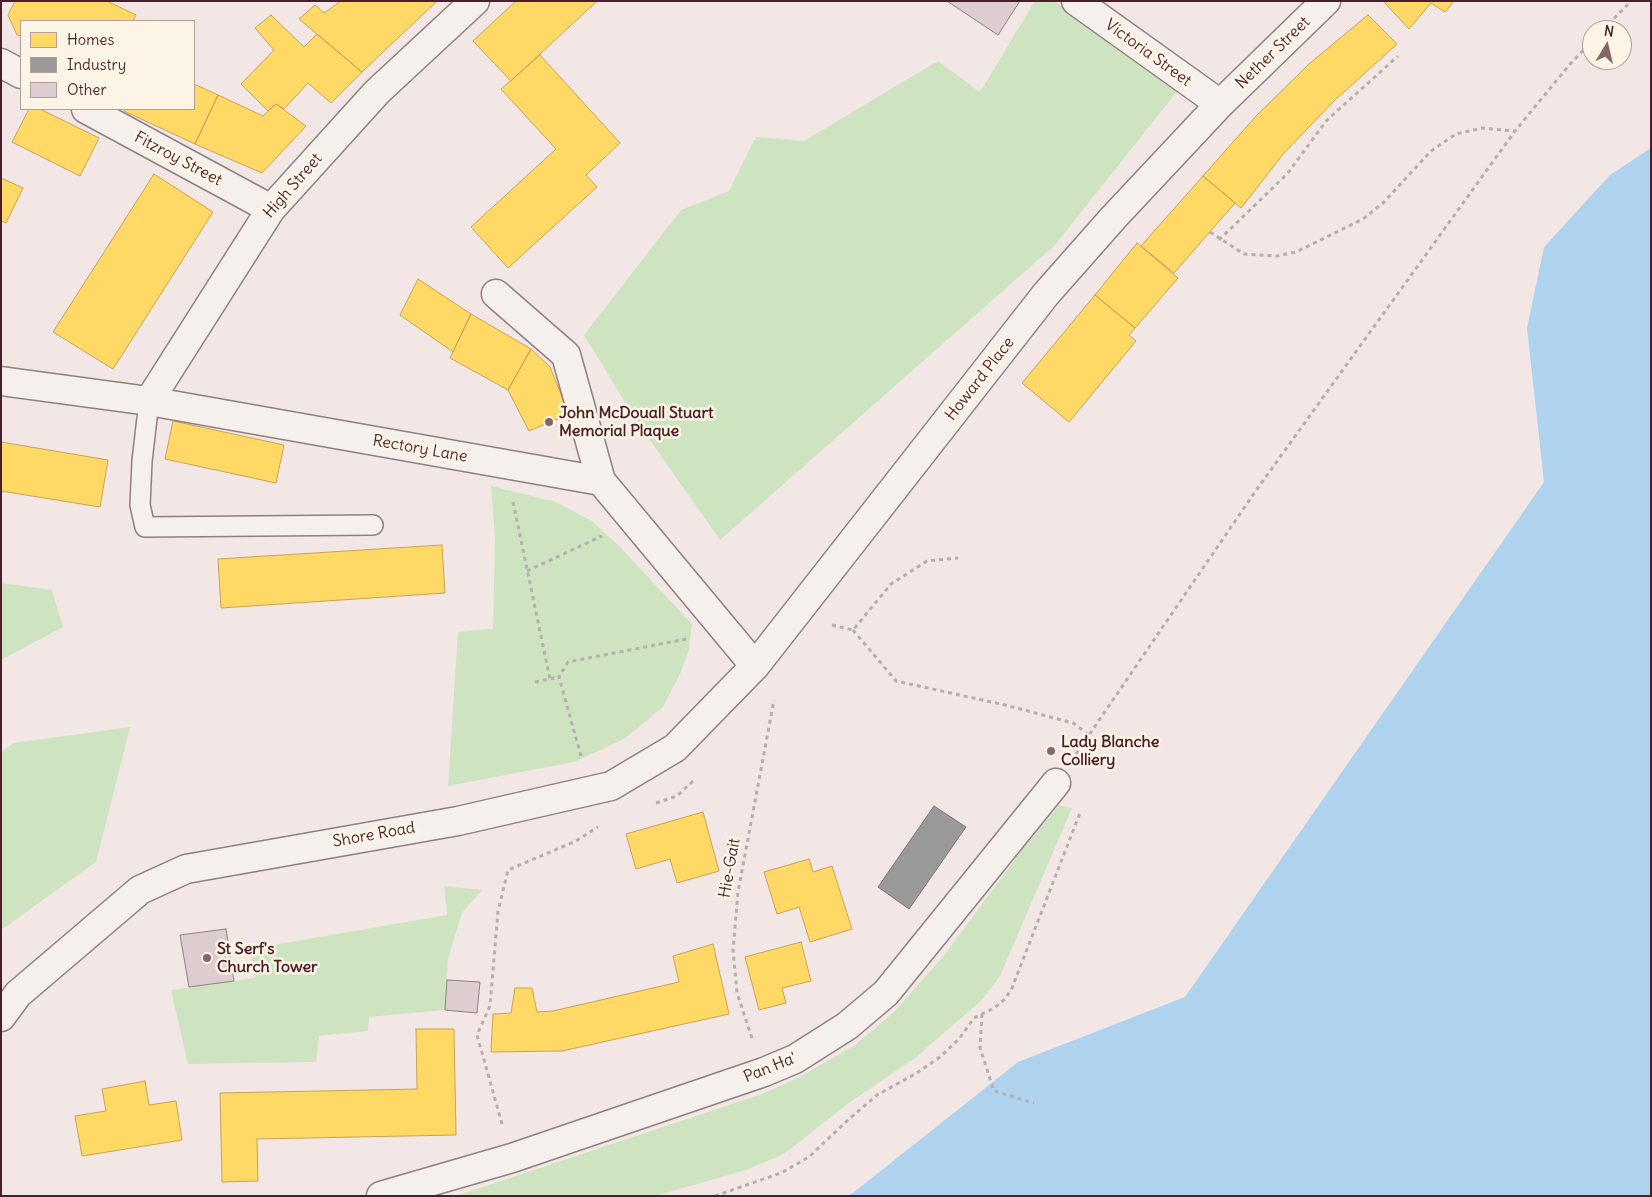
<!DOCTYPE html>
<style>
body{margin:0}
#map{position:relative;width:1652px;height:1197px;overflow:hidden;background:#f2e7e5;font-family:Delius,sans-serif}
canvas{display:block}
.frame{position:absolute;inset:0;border:2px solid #4a1f2b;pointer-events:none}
.legend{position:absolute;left:20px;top:20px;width:175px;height:90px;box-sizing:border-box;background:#fcf5e5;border:1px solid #b59f9b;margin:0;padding:6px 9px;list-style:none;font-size:15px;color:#4a1f2b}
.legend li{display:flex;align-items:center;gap:10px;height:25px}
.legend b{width:25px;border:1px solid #b59f9b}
.north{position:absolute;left:1582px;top:20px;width:50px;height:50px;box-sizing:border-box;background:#fcf5e5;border:1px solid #b59f9b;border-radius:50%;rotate:9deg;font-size:14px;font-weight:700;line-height:20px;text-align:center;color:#4a1f2b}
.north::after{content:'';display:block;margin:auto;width:18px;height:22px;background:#85656c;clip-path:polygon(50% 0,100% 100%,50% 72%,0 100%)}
</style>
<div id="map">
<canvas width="1652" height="1197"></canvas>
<div class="frame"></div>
<ul class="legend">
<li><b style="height:14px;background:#ffd966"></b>Homes</li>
<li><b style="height:14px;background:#999"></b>Industry</li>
<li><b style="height:14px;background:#decdd0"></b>Other</li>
</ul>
<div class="north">N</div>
</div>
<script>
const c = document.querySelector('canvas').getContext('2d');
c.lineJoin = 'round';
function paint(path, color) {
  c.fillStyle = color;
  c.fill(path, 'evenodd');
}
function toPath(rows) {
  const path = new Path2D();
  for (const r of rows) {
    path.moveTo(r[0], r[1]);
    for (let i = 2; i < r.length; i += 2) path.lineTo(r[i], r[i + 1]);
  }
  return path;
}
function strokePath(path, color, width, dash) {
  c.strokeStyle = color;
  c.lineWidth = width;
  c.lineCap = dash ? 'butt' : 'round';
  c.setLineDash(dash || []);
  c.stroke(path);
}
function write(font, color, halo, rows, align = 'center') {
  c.font = font + ' Delius,sans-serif';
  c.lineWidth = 5;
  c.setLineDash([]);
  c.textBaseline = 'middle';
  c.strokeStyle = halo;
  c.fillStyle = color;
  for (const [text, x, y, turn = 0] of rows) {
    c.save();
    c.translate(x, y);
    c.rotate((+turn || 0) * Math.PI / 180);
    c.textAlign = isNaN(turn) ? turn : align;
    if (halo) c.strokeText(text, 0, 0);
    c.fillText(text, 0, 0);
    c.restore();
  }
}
paint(toPath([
 [1035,1,1054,1,1179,89,1055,245,720,540,638,423,584,335,681,210,729,191,756,137,804,141,938,61,980,92],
 [491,486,556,502,592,521,619,546,692,624,689,650,680,674,663,707,624,739,574,762,448,786,458,632,493,629,495,539],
 [1,583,52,590,63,627,1,660],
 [130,727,96,862,1,930,1,752,14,743],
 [1059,805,1072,808,1000,976,982,1000,915,1058,850,1102,784,1154,746,1170,655,1196,456,1196,762,1094,798,1078,855,1045,894,1012,946,953,1022,850],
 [444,886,482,890,462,913,448,959,445,1010,369,1017,368,1031,319,1036,316,1062,188,1064,171,990,255,978,250,949,447,915]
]), '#cee4c0');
paint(toPath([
 [1651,148,1651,1196,849,1196,1018,1062,1185,997,1544,482,1527,328,1544,247,1610,175]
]), '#afd3ee');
const homes = toPath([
 [15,1,107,1,136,15,133,21,21,21,21,36,17,35,8,15,15,1],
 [341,1,437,1,362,72,299,19,315,5,324,13,341,1],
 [516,1,597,1,511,81,473,41,516,1],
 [1383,1,1454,1,1445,12,1431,3,1409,29,1383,1],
 [271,15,304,47,317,34,362,72,331,103,308,83,284,109,276,104,268,111,241,84,274,50,255,28,271,15],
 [1368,15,1397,44,1335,100,1284,153,1241,208,1203,176,1256,116,1309,64,1368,15],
 [540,55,620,143,586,175,597,187,508,268,471,227,556,149,501,89,540,55],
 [194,84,218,95,195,144,124,111,125,109,194,109,194,84],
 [218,95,263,116,276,104,306,126,262,173,195,144,218,95],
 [29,109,40,109,99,138,80,176,12,142,29,109],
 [154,174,213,212,113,369,53,332,154,174],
 [1203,176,1235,203,1174,273,1141,246,1203,176],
 [1,178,23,188,6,223,1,221,1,178],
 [1137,243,1178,278,1135,328,1095,295,1137,243],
 [418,279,471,314,453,352,400,315,418,279],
 [1095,295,1135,328,1129,335,1136,341,1069,422,1022,383,1095,295],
 [471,314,531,349,508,390,450,358,471,314],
 [531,349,550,367,569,414,529,431,508,390,531,349],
 [173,421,284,445,276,483,165,459,173,421],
 [1,442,108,460,100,507,1,491,1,442],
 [442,545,445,593,221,608,218,559,442,545],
 [703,812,719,871,677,883,670,859,636,869,626,834,703,812],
 [809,859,813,872,832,866,852,929,810,942,799,907,777,914,764,872,809,859],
 [801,942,811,981,782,988,786,1003,759,1010,745,957,801,942],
 [713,944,729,1014,562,1051,491,1052,493,1014,511,1013,515,988,532,988,537,1012,553,1011,679,982,673,956,713,944],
 [416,1029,454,1029,456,1135,257,1139,258,1181,222,1182,220,1093,417,1089,416,1029],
 [145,1081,149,1105,176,1101,182,1140,82,1156,75,1116,106,1111,102,1089,145,1081]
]);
paint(homes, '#ffd966');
strokePath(homes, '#c9a154', 1);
const industry = toPath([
 [934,806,966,827,909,909,878,887,934,806]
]);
paint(industry, '#999');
strokePath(industry, '#817478', 1);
const building = toPath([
 [947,1,1020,1,998,35,947,1],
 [226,929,234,981,189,987,180,935,226,929],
 [447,980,480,982,477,1013,445,1010,447,980]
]);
paint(building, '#decdd0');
strokePath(building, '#8e8182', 1);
const service = toPath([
 [149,401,142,461,140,505,145,527,373,525]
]);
const minor = toPath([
 [1076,1,1220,104],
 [1,63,21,74],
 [86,109,271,209],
 [496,294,566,355,601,481],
 [1,381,149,401,601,481,755,666],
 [149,401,271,209,377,92,475,1],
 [1,1017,18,994,140,890,186,869,458,821,611,786,675,748,755,666,1046,294,1114,217,1220,104,1326,1],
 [381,1196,512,1158,764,1072,795,1059,847,1026,886,993,1056,783]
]);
strokePath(service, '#8e8182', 22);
strokePath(minor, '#8e8182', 31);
strokePath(toPath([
 [1603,30,1631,1],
 [1210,232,1244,254,1277,256,1296,252,1363,219,1383,203,1431,151,1456,134,1482,128,1514,131],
 [1219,240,1287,174,1327,120,1398,56],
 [513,502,550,679],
 [527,571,602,536],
 [832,625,853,630,891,584,927,561,958,558],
 [853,630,896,681,1005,705,1073,723,1089,735],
 [535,682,559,677],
 [1076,754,1257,489,1515,131,1571,63,1592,41],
 [581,756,559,677,568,662,686,639],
 [656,803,677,796,693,781],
 [982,1014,980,1048,994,1091,1034,1103],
 [752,1038,737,993,733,950,738,892,774,700],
 [502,1124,477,1035,490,1006,498,911,508,870,576,841,598,827],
 [715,1196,781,1173,809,1157,849,1119,877,1095,915,1074,940,1057,959,1039,974,1018,994,1008,1005,999,1012,988,1080,813]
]), '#b7afad', 3, [4, 4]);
strokePath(service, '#f5f0eb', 19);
strokePath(minor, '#f5f0eb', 28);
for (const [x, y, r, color] of [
 [549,422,5,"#85656c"],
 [1051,751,5,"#85656c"],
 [207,958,5,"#85656c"]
]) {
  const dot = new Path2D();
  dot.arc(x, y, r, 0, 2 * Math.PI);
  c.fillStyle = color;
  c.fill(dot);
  strokePath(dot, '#fcf5e5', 2);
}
write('16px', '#4a1f2b', '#fcf5e5', [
 ["Victoria Street",1148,53,36],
 ["Nether Street",1273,53,-44],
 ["Fitzroy Street",178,159,28],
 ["High Street",293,186,-49],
 ["Howard Place",980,379,-52],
 ["Rectory Lane",420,449,10],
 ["Shore Road",374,835,-10],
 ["Hie-Gait",730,868,-80],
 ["Pan Ha'",770,1068,-22]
]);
write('bold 16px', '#4a1f2b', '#fcf5e5', [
 ["John McDouall Stuart",559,413],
 ["Memorial Plaque",559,431],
 ["Lady Blanche",1061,742],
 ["Colliery",1061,760],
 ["St Serf's",217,949],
 ["Church Tower",217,967]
], 'left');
</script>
